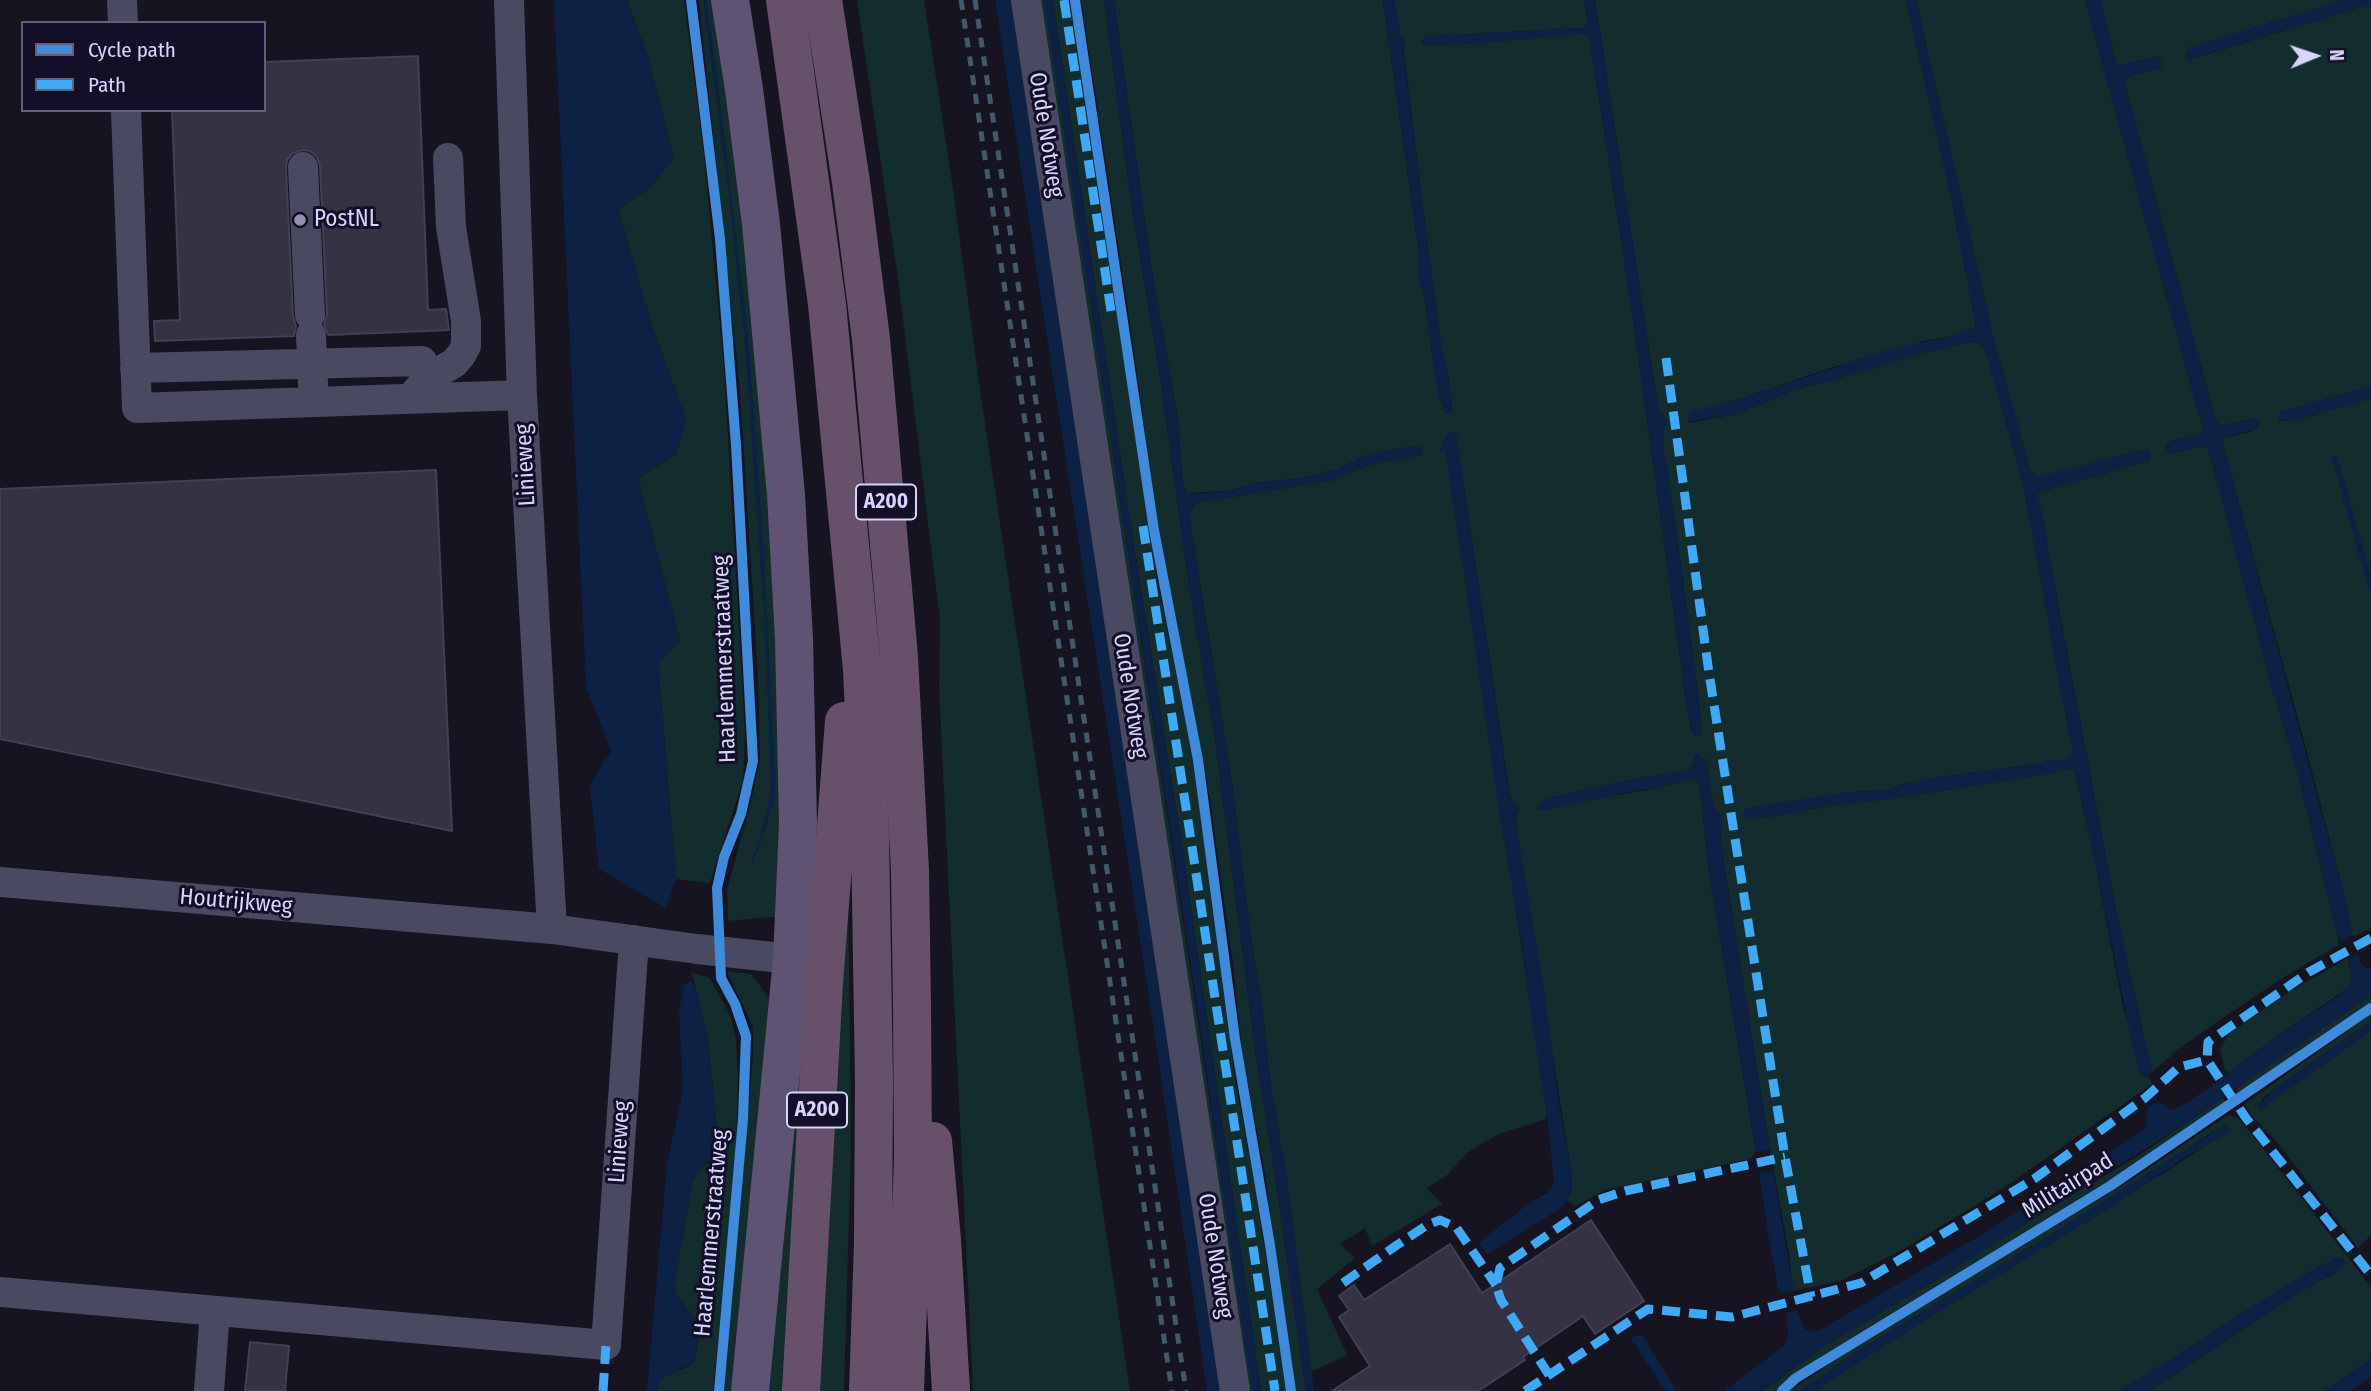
<!DOCTYPE html>
<style>
body{margin:0}
#map{position:relative;width:2371px;height:1391px;overflow:hidden;background:#161421;font-family:"Fira Sans Condensed",sans-serif}
canvas{display:block}
.legend{position:absolute;left:21px;top:21px;width:245px;height:91px;box-sizing:border-box;background:#130f26;border:2px solid #625e7d;margin:0;padding:9px 12px;list-style:none;font-size:21px;color:#d9d4ff}
.legend li{display:flex;align-items:center;gap:14px;height:35px}
.legend b{width:35px;border:2px solid #625e7d}
.north{position:absolute;left:2280px;top:21px;width:70px;height:70px;-webkit-text-stroke:5px #130f26;paint-order:stroke;rotate:88deg;font-size:19px;font-weight:700;line-height:28px;text-align:center;color:#d9d4ff}
.north::after{content:'';display:block;margin:auto;width:24px;height:32px;background:#d9d4ff;clip-path:polygon(50% 0,100% 100%,50% 72%,0 100%)}
</style>
<div id="map">
<canvas width="2371" height="1391"></canvas>
<ul class="legend">
<li><b style="height:9px;background:#408adc"></b>Cycle path</li>
<li><b style="height:9px;background:#3fa9f5"></b>Path</li>
</ul>
<div class="north">N</div>
</div>
<script>
const c = document.querySelector('canvas').getContext('2d');
c.lineJoin = 'round';
function paint(path, color) {
  c.fillStyle = color;
  c.fill(path, 'evenodd');
}
function toPath(rows) {
  const path = new Path2D();
  for (const r of rows) {
    path.moveTo(r[0], r[1]);
    for (let i = 2; i < r.length; i += 2) path.lineTo(r[i], r[i + 1]);
  }
  return path;
}
function strokePath(path, color, width, dash) {
  c.strokeStyle = color;
  c.lineWidth = width;
  c.lineCap = dash ? 'butt' : 'round';
  c.setLineDash(dash || []);
  c.stroke(path);
}
function write(font, color, halo, rows, align = 'center') {
  c.font = font + ' "Fira Sans Condensed",sans-serif';
  c.lineWidth = 6;
  c.setLineDash([]);
  c.textBaseline = 'middle';
  c.strokeStyle = halo;
  c.fillStyle = color;
  for (const [text, x, y, turn = 0] of rows) {
    c.save();
    c.translate(x, y);
    c.rotate((+turn || 0) * Math.PI / 180);
    c.textAlign = isNaN(turn) ? turn : align;
    if (halo) c.strokeText(text, 0, 0);
    c.fillText(text, 0, 0);
    c.restore();
  }
}
paint(toPath([
 [627,0,684,0,704,154,724,369,745,733,743,780,710,883,676,879,658,663,680,641,638,478,676,454,686,420,651,323,618,209,652,186,648,56],
 [699,0,719,0,747,211,783,672,780,916,728,921,727,890,750,806,760,758,758,675,740,390],
 [857,0,924,0,951,175,980,390,1130,1391,973,1391,939,687,940,620,898,279],
 [1033,0,1044,0,1059,91,1253,1391,1242,1391],
 [1053,0,1070,0,1082,70,1156,573,1194,763,1235,1077,1256,1192,1286,1391,1261,1391,1182,846,1128,508],
 [1081,0,1104,0,1132,208,1159,369,1190,593,1215,740,1257,1063,1276,1182,1306,1391,1296,1391,1265,1175,1243,1057,1233,964,1209,793,1172,607,1158,525,1127,302],
 [1114,0,1383,0,1419,253,1419,279,1425,301,1435,373,1446,414,1451,414,1452,405,1447,369,1442,353,1424,216,1404,53,1404,39,1400,35,1394,0,1584,0,1588,24,1583,28,1432,36,1424,45,1469,44,1573,34,1584,34,1588,36,1590,40,1632,311,1686,701,1692,731,1702,734,1700,709,1678,543,1663,445,1663,431,1668,420,1660,413,1658,406,1595,0,1906,0,1947,178,1976,325,1973,329,1949,337,1923,341,1914,346,1836,366,1743,398,1690,413,1690,423,1736,414,1795,390,1882,366,1910,356,1970,342,1981,343,1988,358,2023,484,2073,754,2070,758,2059,761,1947,776,1904,784,1888,790,1851,792,1750,808,1743,816,1750,819,1782,815,1834,805,1896,798,2053,773,2061,769,2074,770,2092,847,2123,1007,2146,1077,2149,1076,2152,1084,2002,1189,1900,1251,1840,1281,1793,1291,1789,1253,1770,1150,1726,876,1720,832,1720,814,1715,809,1713,804,1706,760,1698,754,1695,754,1693,765,1687,771,1639,778,1549,798,1539,809,1658,788,1692,778,1697,780,1700,787,1709,873,1756,1152,1750,1159,1605,1190,1575,1206,1567,1201,1572,1188,1571,1170,1516,826,1517,812,1510,795,1506,769,1456,434,1445,442,1440,450,1446,452,1446,454,1547,1113,1546,1119,1497,1135,1468,1152,1446,1176,1427,1188,1442,1204,1372,1246,1365,1228,1340,1244,1355,1258,1317,1289,1347,1355,1311,1372,1288,1187,1270,1080,1262,1006,1251,939,1231,776,1189,513,1196,503,1333,480,1374,463,1409,458,1422,447,1390,450,1368,455,1337,469,1303,478,1255,483,1230,491,1186,493,1182,476,1178,420,1151,265],
 [1916,0,2085,0,2202,426,2202,432,2199,435,2173,441,2166,444,2167,451,2170,454,2198,447,2208,448,2272,688,2297,770,2338,937,2339,945,2292,972,2230,1013,2184,1045,2152,1072,2116,911,2037,493,2151,460,2151,453,2147,449,2044,476,2038,477,2030,470,1993,336],
 [2100,0,2344,0,2190,48,2185,56,2189,60,2371,4,2371,386,2280,412,2280,421,2298,420,2371,398,2371,928,2356,936,2351,935,2346,903,2307,752,2223,445,2223,438,2250,432,2255,418,2220,426,2216,421,2125,85,2125,80,2131,76,2161,68,2157,56,2119,66,2116,62],
 [848,876,851,1145,844,1391,817,1391],
 [810,895,783,1391,763,1391],
 [2348,958,2352,979,2348,988,2278,1035,2230,1072,2225,1071,2220,1048,2231,1032,2292,990],
 [727,971,751,974,769,998,737,1391,724,1391,753,1056,753,1027],
 [691,972,710,978,730,1015,736,1039,738,1075,736,1158,713,1391,657,1391,658,1383,663,1377,688,1367,693,1363,695,1357,700,1331,695,1320,675,1292,674,1286,692,1182,699,1170,711,1160,718,1139,708,1042,697,991],
 [2371,995,2371,1002,2240,1094,2237,1093,2237,1087],
 [2371,1014,2371,1021,2279,1085,2262,1099,2260,1109,2371,1031,2371,1235,2358,1248,2278,1143,2251,1115,2245,1104],
 [2223,1098,2226,1103,2214,1113,2149,1156,1825,1354,1773,1391,1763,1391,1826,1345,1956,1268,2012,1231,2138,1156],
 [2228,1115,2238,1118,2243,1123,2371,1287,2371,1359,2324,1391,2149,1391,2316,1282,2337,1272,2297,1280,2121,1391,1815,1391,1907,1331,2175,1166,2207,1144,2214,1130,2162,1166,2044,1239,1858,1351,1800,1391,1790,1391,1859,1344,2129,1181]
]), '#132c2d');
paint(toPath([
 [554,0,627,0,648,56,674,158,652,186,618,209,651,323,687,420,676,454,638,478,680,641,658,664,676,879,666,908,599,869,590,785,611,751,586,686],
 [703,0,706,0,716,66,749,347,764,557,775,773,775,800,752,867,750,866,766,816,771,782,764,614,745,345,729,197],
 [995,0,1012,0,1221,1391,1207,1391,1156,1043],
 [1044,0,1053,0,1128,508,1182,846,1261,1391,1253,1391,1241,1317,1199,1019],
 [1104,0,1114,0,1151,265,1178,420,1182,476,1186,492,1193,494,1230,491,1255,483,1303,478,1337,469,1368,455,1390,450,1414,446,1423,449,1423,455,1421,456,1375,463,1333,480,1196,503,1189,513,1231,776,1251,939,1262,1006,1270,1080,1288,1187,1314,1391,1306,1391,1276,1182,1257,1063,1215,740,1190,593,1159,369,1132,208],
 [1383,0,1394,0,1400,35,1406,42,1403,47,1405,67,1442,353,1447,369,1452,405,1451,414,1445,413,1438,395,1425,301,1419,279,1419,253],
 [1584,0,1595,0,1658,406,1660,413,1668,420,1664,431,1663,445,1669,478,1700,709,1702,732,1700,736,1694,735,1686,701,1632,311,1590,40,1588,36,1583,34,1469,44,1423,45,1421,41,1423,38,1430,36,1583,28,1588,24],
 [1906,0,1916,0,1993,335,2030,470,2038,477,2044,476,2147,449,2151,453,2151,460,2037,493,2045,526,2054,585,2116,911,2152,1072,2145,1077,2140,1075,2131,1038,2092,847,2074,770,2061,769,2053,773,1896,798,1834,805,1782,815,1750,819,1743,816,1745,809,1750,808,1851,792,1888,790,1904,784,1947,776,2039,764,2048,760,2059,761,2070,758,2073,754,2023,484,1988,358,1981,343,1970,342,1910,356,1882,366,1795,390,1736,414,1688,422,1689,413,1743,398,1885,351,1949,337,1973,329,1976,325,1947,178],
 [2085,0,2100,0,2116,62,2119,66,2157,56,2162,60,2161,68,2131,76,2125,80,2125,85,2216,421,2220,426,2255,418,2259,423,2259,428,2223,438,2223,445,2346,903,2352,930,2351,935,2345,939,2341,941,2338,937,2297,770,2272,688,2208,448,2198,447,2170,454,2167,451,2167,443,2199,435,2202,432,2202,426],
 [2344,0,2371,0,2371,4,2188,60,2185,57,2189,48],
 [2371,386,2371,398,2298,420,2278,420,2280,412],
 [1452,432,1456,433,1508,786,1511,799,1521,809,1516,814,1516,826,1543,983,1558,1099,1571,1170,1572,1188,1567,1201,1558,1210,1487,1254,1480,1244,1481,1241,1528,1204,1547,1193,1554,1183,1547,1113,1532,1021,1522,944,1501,822,1446,454,1446,452,1440,451,1446,435],
 [1695,754,1698,754,1706,760,1713,804,1722,818,1722,829,1720,833,1726,876,1770,1150,1756,1152,1709,873,1700,787,1697,780,1692,778,1658,788,1639,790,1545,810,1539,809,1537,806,1538,802,1549,798,1639,778,1687,771,1693,765],
 [2357,955,2363,966,2371,969,2371,995,2188,1122,1956,1268,1826,1345,1763,1391,1724,1391,1785,1345,1788,1337,1786,1313,1797,1310,1805,1329,1810,1332,1820,1330,1976,1238,2141,1132,2146,1127,2148,1107,2159,1101,2171,1110,2181,1106,2209,1088,2278,1035,2334,999,2348,988,2352,979,2349,959],
 [691,981,697,991,708,1041,718,1138,714,1155,699,1170,692,1182,674,1286,675,1292,695,1320,700,1331,693,1363,663,1378,658,1383,657,1391,647,1391,667,1164,683,1090,679,1012,684,984],
 [2371,1021,2371,1031,2260,1110,2257,1106,2279,1085],
 [2224,1125,2229,1126,2230,1131,2226,1135,2195,1151,2110,1208,1907,1331,1815,1391,1800,1391,1858,1351,2044,1239],
 [1773,1171,1793,1287,1793,1291,1781,1293,1778,1289,1769,1240,1759,1173],
 [2341,1256,2346,1263,2345,1266,2316,1282,2149,1391,2121,1391,2253,1306,2312,1270],
 [1634,1335,1643,1336,1677,1391,1666,1391,1631,1339],
 [2371,1359,2371,1377,2350,1391,2324,1391]
]), '#0d2144');
strokePath(toPath([
 [2335,459,2371,587]
]), '#0d2144', 6);
const building = toPath([
 [418,56,428,310,446,309,449,330,328,335,324,324,327,314,320,166,317,157,310,151,303,150,293,153,287,160,286,168,293,316,296,326,294,336,155,341,154,321,180,320,172,110,264,110,264,62,418,56],
 [436,470,452,831,0,739,0,489,436,470],
 [1591,1220,1644,1301,1595,1334,1583,1316,1523,1357,1525,1360,1478,1391,1332,1391,1370,1366,1339,1317,1349,1310,1339,1296,1354,1285,1364,1300,1450,1244,1482,1293,1591,1220],
 [250,1342,289,1346,285,1391,245,1391,250,1342]
]);
paint(building, '#343243');
strokePath(building, '#433f54', 2);
strokePath(toPath([
 [122,0,123,23],
 [509,0,522,395,552,929],
 [1026,0,1235,1391],
 [126,110,137,408,522,395],
 [303,167,310,315],
 [311,335,313,384],
 [135,368,422,361,427,379],
 [416,392,427,379,454,363,461,355,466,346,466,321,451,227,448,158],
 [0,882,552,929,697,949,792,959],
 [0,1292,606,1345,634,940],
 [209,1391,215,1311]
]), '#4a4962', 30);
strokePath(toPath([
 [730,0,744,89,761,224,786,495,794,639,798,824,792,959,750,1391]
]), '#5e5373', 38);
strokePath(toPath([
 [785,0,827,304,862,670,870,836,874,1081,873,1243,868,1391],
 [823,0,851,182,871,339,899,657,910,871,912,1007,913,1157,905,1391],
 [933,1141,942,1240,951,1391],
 [801,1391,824,983,844,721]
]), '#67516a', 38);
strokePath(toPath([
 [961,0,1172,1391],
 [975,0,1186,1391]
]), '#43596b', 5, [10, 9]);
strokePath(toPath([
 [1064,0,1111,311],
 [1666,358,1709,673,1785,1157,1811,1297],
 [1143,526,1275,1391],
 [2371,938,2309,972,2208,1042,2207,1060,2246,1118,2371,1275],
 [1343,1283,1397,1245,1427,1225,1440,1220,1456,1227,1496,1285],
 [1549,1375,1501,1300,1496,1285,1500,1268,1598,1200,1625,1191,1785,1157],
 [603,1391,606,1345],
 [1525,1391,1648,1309,1732,1317,1861,1283,2034,1179,2145,1098,2179,1067,2207,1060]
]), '#3fa9f5', 9, [18, 9]);
strokePath(toPath([
 [691,0,720,239,736,445,753,761,741,814,724,857,717,888,721,978,735,1004,746,1036,743,1119,719,1391],
 [1075,0,1154,530,1198,760,1235,1039,1270,1245,1291,1391],
 [1782,1391,1796,1378,2110,1186,2371,1008]
]), '#408adc', 10);
for (const [x, y, r, color] of [
 [300,220,7,"#9591b1"]
]) {
  const dot = new Path2D();
  dot.arc(x, y, r, 0, 2 * Math.PI);
  c.fillStyle = color;
  c.fill(dot);
  strokePath(dot, '#130f26', 2.5);
}
for (const [x, y, w] of [
 [886,502,60],
 [817,1110,60]
]) {
  const box = new Path2D();
  box.roundRect(x - w / 2, y - 17.5, w, 35, 5);
  c.fillStyle = '#130f26';
  c.fill(box);
  strokePath(box, '#d9d4ff', 2);
}
write('bold 21px', '#d9d4ff', null, [
 ["A200",886,502],
 ["A200",817,1110]
]);
write('23px', '#d9d4ff', '#130f26', [
 ["Oude Notweg",1046,135,81],
 ["Linieweg",526,465,-93],
 ["Haarlemmerstraatweg",725,659,-92],
 ["Oude Notweg",1130,696,81],
 ["Houtrijkweg",236,902,5],
 ["Linieweg",620,1142,-86],
 ["Militairpad",2068,1186,-32],
 ["Haarlemmerstraatweg",712,1233,-85],
 ["Oude Notweg",1215,1256,81]
]);
write('23px', '#d9d4ff', '#130f26', [
 ["PostNL",314,220]
], 'left');
</script>
